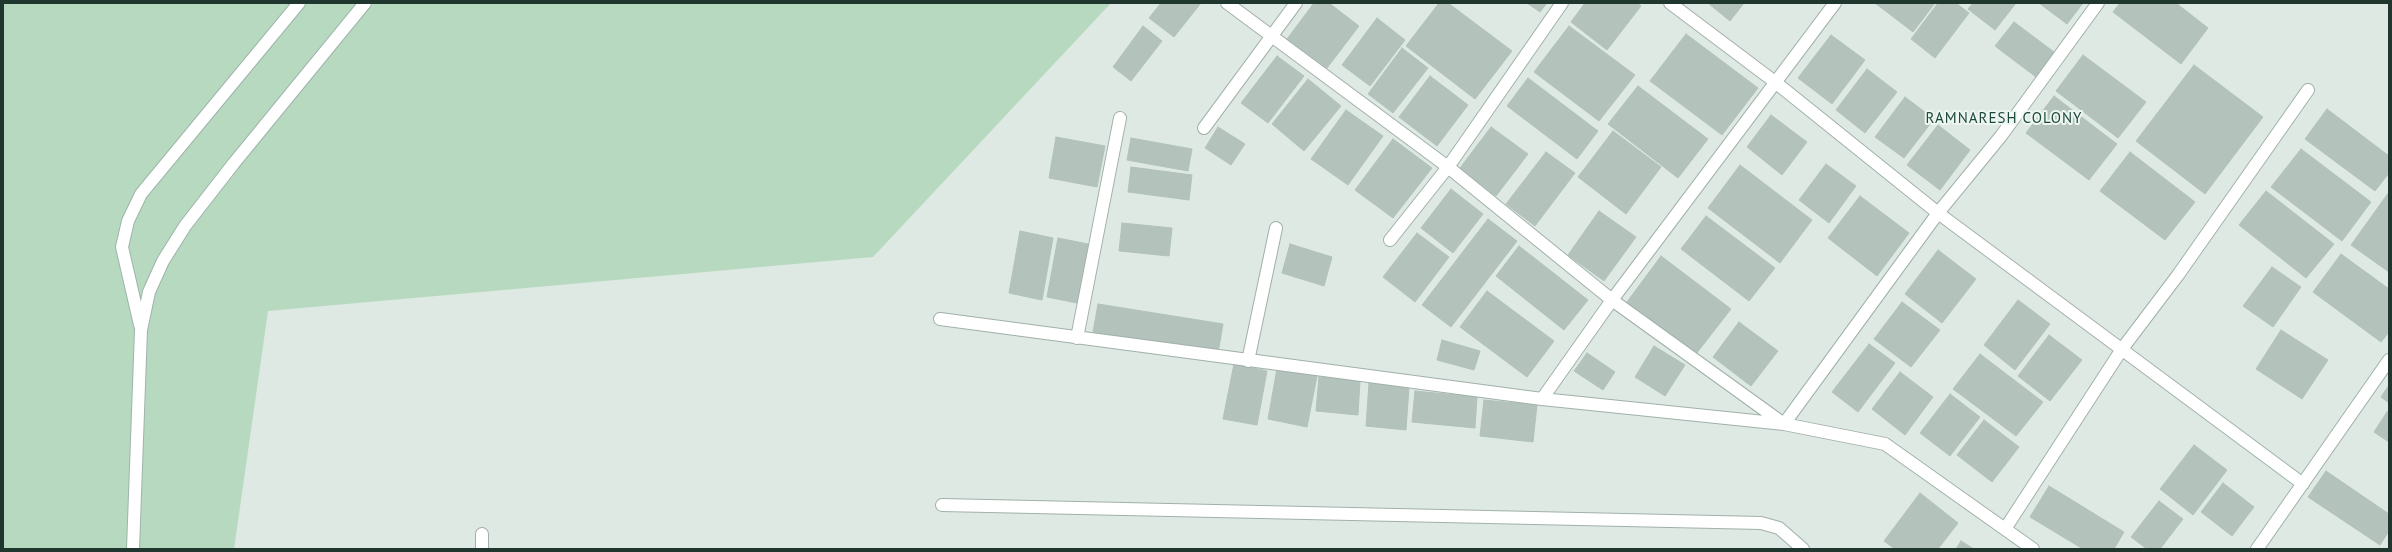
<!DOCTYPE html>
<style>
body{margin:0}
#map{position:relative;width:2392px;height:552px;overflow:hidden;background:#dee9e3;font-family:"PT Sans",sans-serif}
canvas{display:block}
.frame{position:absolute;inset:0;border:4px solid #203730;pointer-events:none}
</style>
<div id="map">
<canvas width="2392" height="552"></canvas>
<div class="frame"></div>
</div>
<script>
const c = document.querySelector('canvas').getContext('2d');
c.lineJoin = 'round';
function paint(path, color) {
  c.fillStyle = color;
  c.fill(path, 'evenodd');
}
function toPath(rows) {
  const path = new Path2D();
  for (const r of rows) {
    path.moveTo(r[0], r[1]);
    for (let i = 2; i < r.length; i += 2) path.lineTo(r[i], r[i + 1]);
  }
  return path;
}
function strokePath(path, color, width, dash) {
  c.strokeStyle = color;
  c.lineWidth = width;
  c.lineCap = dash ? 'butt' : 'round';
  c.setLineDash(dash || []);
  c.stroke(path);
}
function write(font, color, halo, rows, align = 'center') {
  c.font = font + ' "PT Sans",sans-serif';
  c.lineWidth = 4;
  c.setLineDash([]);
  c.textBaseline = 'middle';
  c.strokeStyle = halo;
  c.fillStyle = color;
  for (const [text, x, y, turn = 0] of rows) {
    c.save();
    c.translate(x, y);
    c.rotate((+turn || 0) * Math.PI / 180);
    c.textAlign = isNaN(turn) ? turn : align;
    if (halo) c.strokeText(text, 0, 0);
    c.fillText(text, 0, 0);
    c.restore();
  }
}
paint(toPath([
 [3,3,1111,3,873,257,268,311,234,549,3,549]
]), '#b7d9bf');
const building = toPath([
 [1161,3,1201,3,1174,37,1149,18,1161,3],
 [1314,3,1329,3,1359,26,1327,68,1287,39,1314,3],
 [1439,3,1448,3,1512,51,1475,99,1406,46,1439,3],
 [1527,3,1547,3,1540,12,1527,3],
 [1585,3,1637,3,1641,6,1607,50,1571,22,1585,3],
 [1708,3,1744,3,1730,21,1708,3],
 [1875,3,1935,3,1913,32,1875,3],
 [1938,3,1956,3,1969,13,1935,58,1911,39,1938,3],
 [1973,3,2016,3,1995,30,1968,9,1973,3],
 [2039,3,2083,3,2067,24,2039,3],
 [2120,3,2176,3,2208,28,2181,64,2113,12,2120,3],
 [1377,18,1405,40,1370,86,1342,65,1377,18],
 [2014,22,2054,52,2036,77,1995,46,2014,22],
 [1143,26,1162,41,1131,81,1113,67,1143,26],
 [1569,26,1635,75,1599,121,1534,72,1569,26],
 [1686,34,1758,88,1722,135,1650,81,1686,34],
 [1831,35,1865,60,1832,104,1798,78,1831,35],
 [1402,48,1428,68,1393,113,1368,94,1402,48],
 [2083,55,2146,102,2118,138,2056,91,2083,55],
 [1277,56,1304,76,1268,123,1241,103,1277,56],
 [2194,65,2263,117,2205,194,2136,141,2194,65],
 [1867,69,1897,92,1865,133,1836,110,1867,69],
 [1430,76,1468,105,1437,146,1399,117,1430,76],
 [1528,78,1598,131,1577,159,1507,106,1528,78],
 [1308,79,1341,106,1304,151,1272,124,1308,79],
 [1638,86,1708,139,1678,178,1608,124,1638,86],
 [2054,96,2117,144,2089,180,2026,133,2054,96],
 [1905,97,1934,119,1904,158,1875,137,1905,97],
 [2327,109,2389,156,2389,173,2375,191,2305,139,2327,109],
 [1346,110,1383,136,1348,185,1311,159,1346,110],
 [1771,115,1807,142,1782,175,1747,147,1771,115],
 [1938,125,1970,150,1940,190,1907,165,1938,125],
 [1218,127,1245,144,1231,165,1205,148,1218,127],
 [1491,127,1528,154,1496,196,1460,168,1491,127],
 [1613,131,1661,167,1626,214,1578,177,1613,131],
 [1056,137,1105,146,1097,187,1049,178,1056,137],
 [1131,138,1192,149,1188,171,1127,160,1131,138],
 [1393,139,1432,168,1393,218,1355,190,1393,139],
 [2301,149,2371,202,2342,241,2271,187,2301,149],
 [1546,152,1575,173,1535,226,1506,204,1546,152],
 [2130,152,2195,202,2165,240,2100,191,2130,152],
 [1826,164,1856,186,1829,223,1799,200,1826,164],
 [1740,165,1812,220,1780,263,1708,208,1740,165],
 [1131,167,1192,175,1189,200,1128,192,1131,167],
 [1451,189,1483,214,1453,253,1421,228,1451,189],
 [2266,191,2334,244,2306,278,2239,225,2266,191],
 [2389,192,2389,272,2351,245,2389,192],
 [1860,196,1909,233,1877,276,1828,238,1860,196],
 [1599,211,1636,237,1604,281,1568,255,1599,211],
 [1706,216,1775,268,1749,301,1681,249,1706,216],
 [1488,219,1517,241,1451,327,1422,305,1488,219],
 [1122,223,1172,228,1169,256,1119,251,1122,223],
 [1020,231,1053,238,1042,300,1009,293,1020,231],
 [1417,233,1449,257,1415,302,1383,277,1417,233],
 [1058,238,1088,244,1077,303,1047,297,1058,238],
 [1290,244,1332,257,1324,286,1282,273,1290,244],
 [1519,246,1588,300,1564,330,1496,276,1519,246],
 [1938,250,1976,279,1942,323,1905,294,1938,250],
 [2341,254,2389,289,2389,332,2381,342,2313,292,2341,254],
 [1661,256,1731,309,1696,354,1627,302,1661,256],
 [2272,267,2301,287,2273,327,2243,306,2272,267],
 [1487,291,1554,341,1527,377,1460,327,1487,291],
 [2018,300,2050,324,2015,370,1984,345,2018,300],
 [1902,302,1940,330,1911,367,1874,339,1902,302],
 [1098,304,1223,324,1218,353,1093,332,1098,304],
 [1739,322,1778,351,1751,386,1713,357,1739,322],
 [2281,330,2328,360,2302,399,2256,369,2281,330],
 [2049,335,2082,360,2050,401,2018,376,2049,335],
 [1442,340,1480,351,1474,370,1437,360,1442,340],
 [1869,344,1895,363,1858,412,1832,392,1869,344],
 [1654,346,1685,365,1665,396,1635,377,1654,346],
 [1587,353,1615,372,1603,390,1574,371,1587,353],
 [1980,354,2043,402,2016,436,1953,389,1980,354],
 [1234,364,1267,371,1257,425,1223,419,1234,364],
 [1277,369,1317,376,1307,427,1268,419,1277,369],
 [1900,372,1933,397,1905,435,1872,409,1900,372],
 [1319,377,1360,381,1358,415,1316,411,1319,377],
 [1369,383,1409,387,1406,430,1366,426,1369,383],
 [2389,385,2389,403,2381,397,2389,385],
 [1415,391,1477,397,1475,428,1412,422,1415,391],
 [1950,394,1980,417,1950,456,1920,433,1950,394],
 [1484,400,1537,405,1533,442,1480,436,1484,400],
 [2387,412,2389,413,2389,442,2374,432,2387,412],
 [1984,420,2019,447,1992,482,1957,455,1984,420],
 [2194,445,2227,470,2193,515,2160,489,2194,445],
 [2326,471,2389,514,2389,531,2380,545,2308,497,2326,471],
 [2223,483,2254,507,2232,536,2201,512,2223,483],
 [2049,486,2124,532,2114,549,2083,549,2030,517,2049,486],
 [1920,493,1958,523,1938,549,1895,549,1884,541,1920,493],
 [2159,501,2183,519,2160,549,2147,549,2131,537,2159,501],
 [1961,541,1974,549,1956,549,1961,541]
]);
paint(building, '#b3c3bc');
strokePath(building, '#b1c2ba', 1);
const lane = toPath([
 [942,505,1761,523,1779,528,1803,549],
 [482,534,482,549]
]);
const street = toPath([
 [1227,3,1448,167,1612,300,1784,424,1938,213,2001,136,2098,3],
 [1670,3,1775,82,1938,213,2303,484],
 [1204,128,1296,3],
 [1390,240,1448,167,1562,3],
 [940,319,1542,399,1784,424,1885,444,2033,549],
 [1077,338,1120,118],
 [1248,361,1276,228],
 [1542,399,1612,300,1835,3],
 [2005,529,2122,349,2178,275,2308,90],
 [2257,549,2389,360]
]);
const secondary = toPath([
 [140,325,122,247,128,221,141,194,299,3],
 [133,549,141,330,149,292,163,261,185,226,234,163,365,3]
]);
strokePath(lane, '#a1b0aa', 14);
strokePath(street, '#a1b0aa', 14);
strokePath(secondary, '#9eb4ab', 14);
strokePath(lane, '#fff', 12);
strokePath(street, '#fff', 12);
strokePath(secondary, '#fff', 12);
c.letterSpacing = '1px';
write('15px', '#1d483c', '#eef6f1', [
 ["RAMNARESH COLONY",2004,119]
]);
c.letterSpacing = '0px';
</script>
